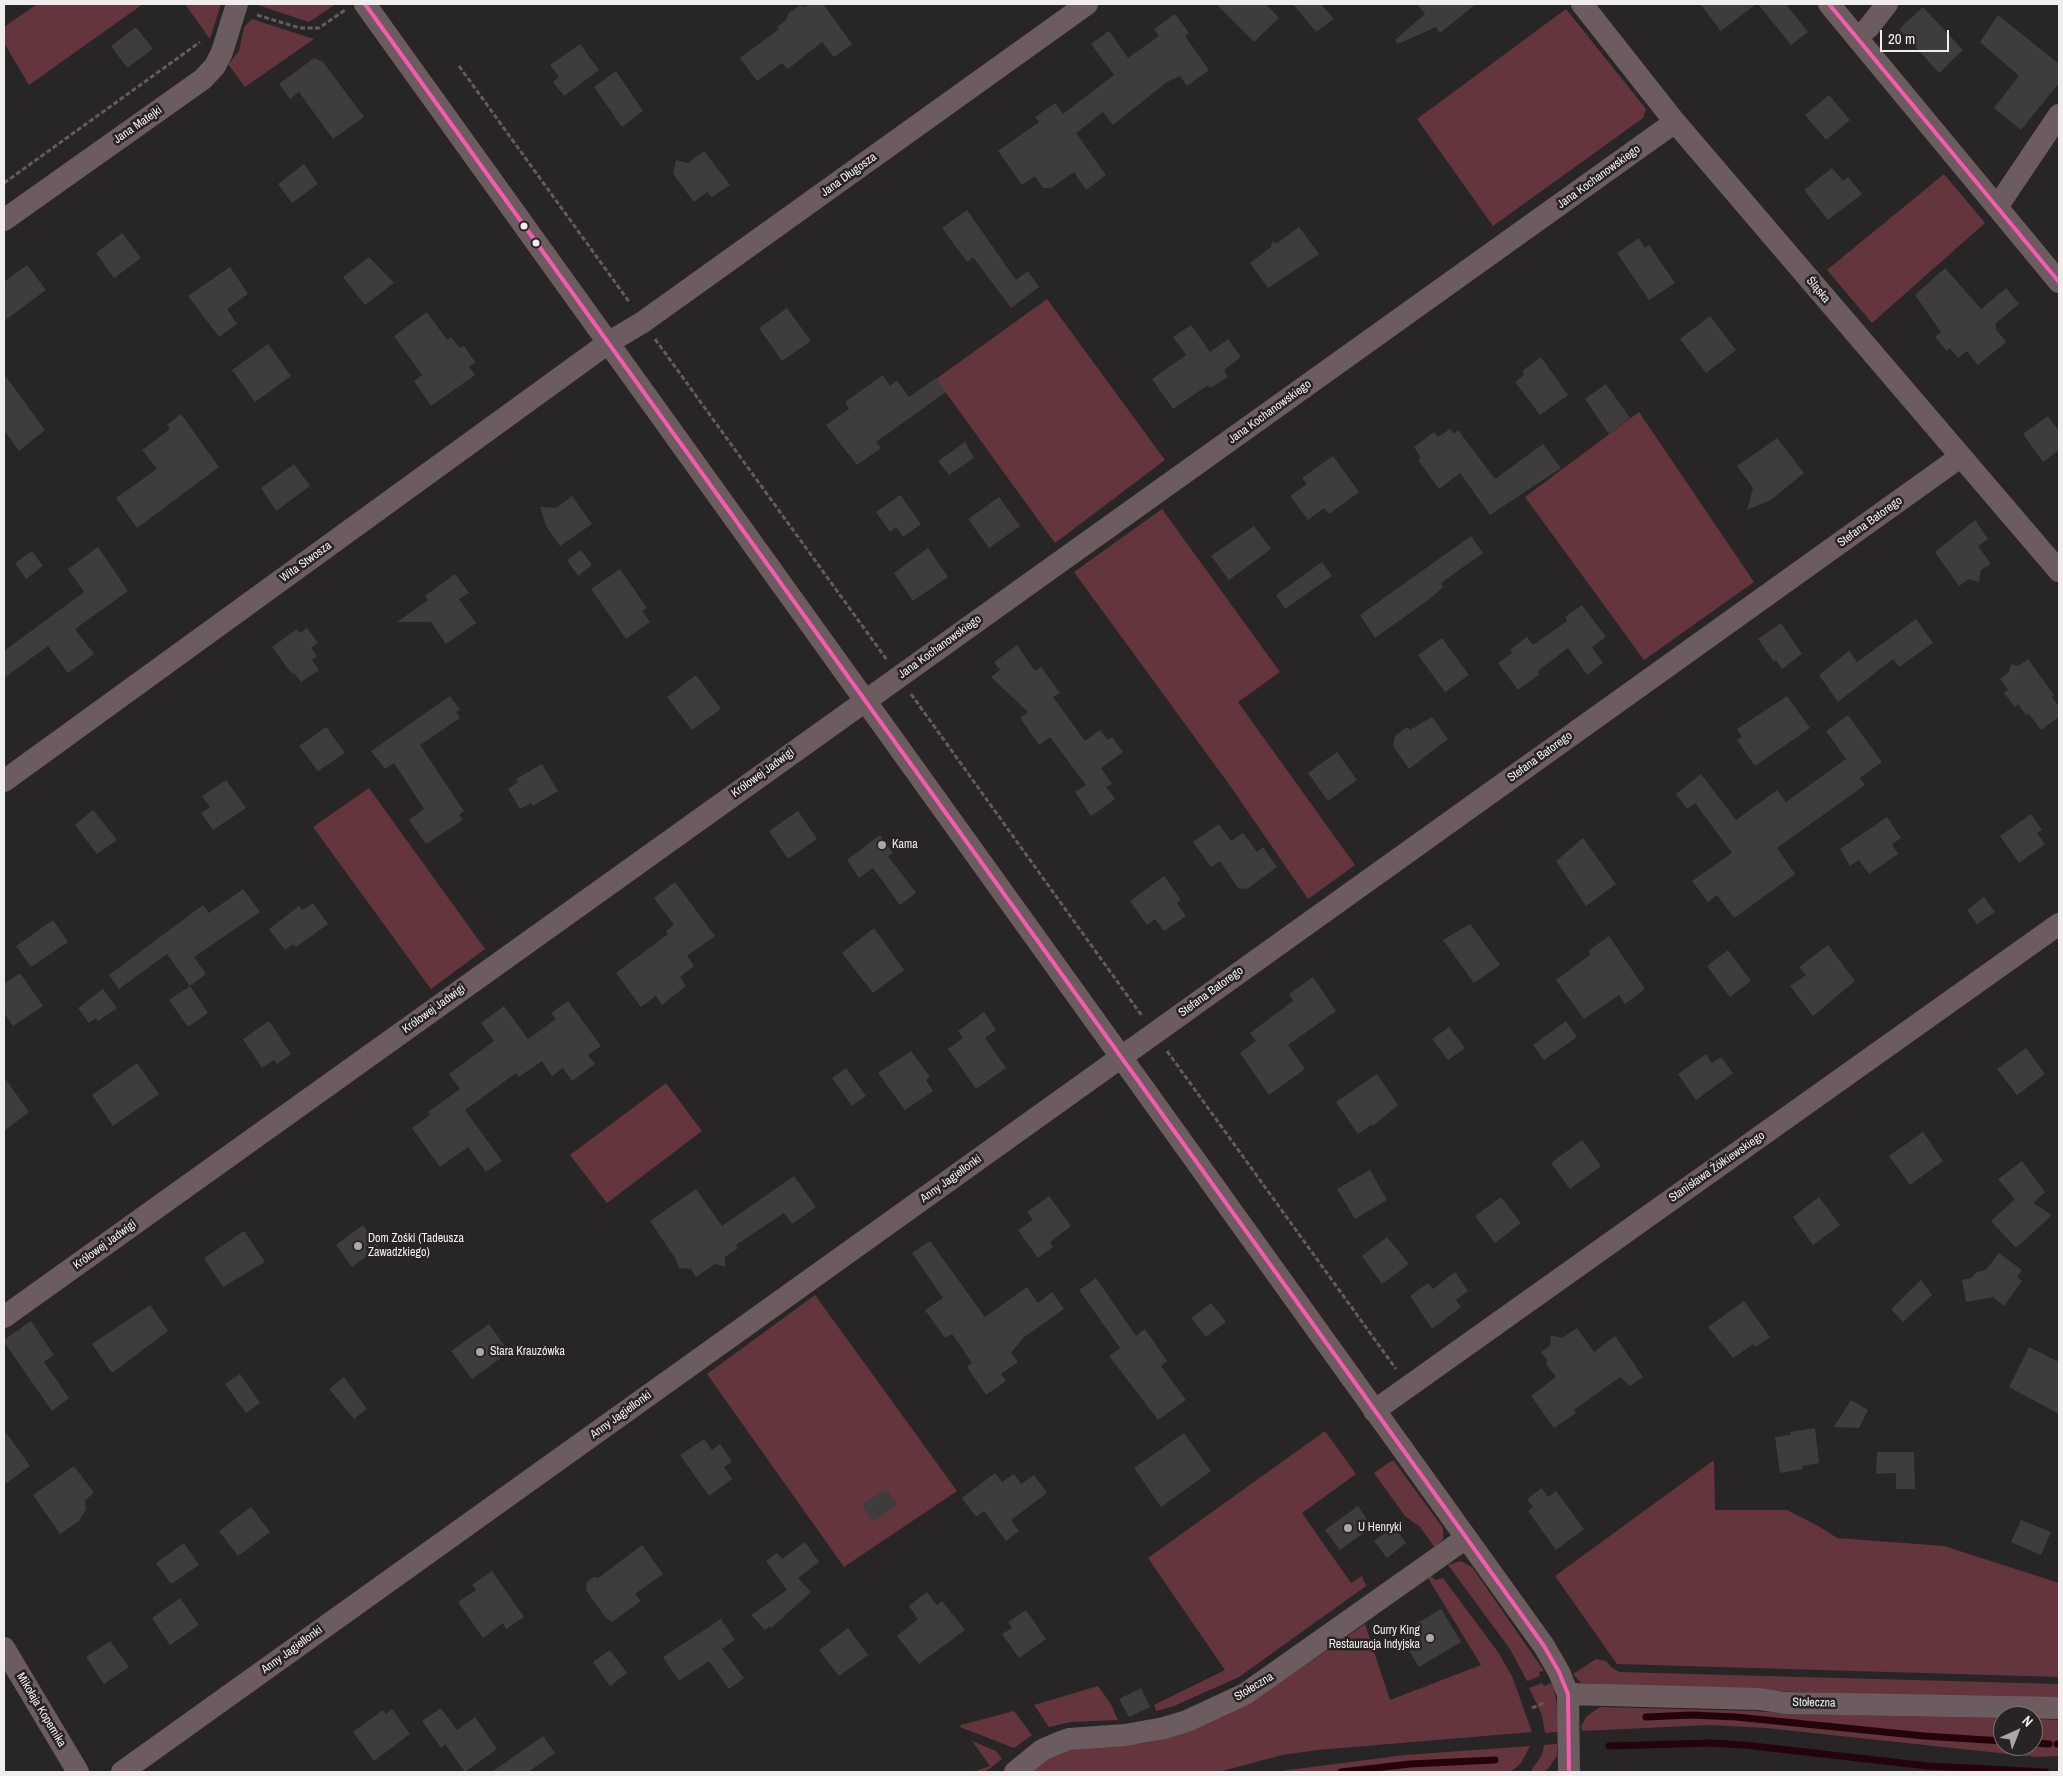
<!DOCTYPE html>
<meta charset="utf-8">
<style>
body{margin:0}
#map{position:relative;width:2063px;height:1776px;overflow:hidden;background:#272526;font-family:"Archivo Narrow",sans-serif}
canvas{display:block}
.frame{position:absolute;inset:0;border:5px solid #f0eded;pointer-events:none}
.north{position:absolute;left:1993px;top:1706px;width:50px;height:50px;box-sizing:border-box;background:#282425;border:1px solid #787475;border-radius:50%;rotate:44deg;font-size:14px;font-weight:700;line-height:20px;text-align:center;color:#f0eded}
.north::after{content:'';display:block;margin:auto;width:18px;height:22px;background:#aaa7a7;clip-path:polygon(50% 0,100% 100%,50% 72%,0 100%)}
.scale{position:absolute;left:1880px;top:30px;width:69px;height:22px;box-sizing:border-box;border:2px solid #f0eded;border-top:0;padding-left:6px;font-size:15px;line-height:18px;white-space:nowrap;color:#f0eded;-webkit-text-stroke:4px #282425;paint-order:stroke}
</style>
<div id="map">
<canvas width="2063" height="1776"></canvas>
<div class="frame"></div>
<div class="north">N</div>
<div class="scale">20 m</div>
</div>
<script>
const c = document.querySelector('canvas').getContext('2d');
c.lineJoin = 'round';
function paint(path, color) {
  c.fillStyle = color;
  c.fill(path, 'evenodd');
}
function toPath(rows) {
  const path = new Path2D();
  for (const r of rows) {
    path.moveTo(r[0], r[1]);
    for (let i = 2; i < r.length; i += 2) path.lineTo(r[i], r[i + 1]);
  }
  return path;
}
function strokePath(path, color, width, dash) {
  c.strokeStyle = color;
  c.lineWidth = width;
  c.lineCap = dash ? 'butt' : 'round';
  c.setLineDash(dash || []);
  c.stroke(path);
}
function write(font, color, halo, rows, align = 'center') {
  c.font = font + ' "Archivo Narrow",sans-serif';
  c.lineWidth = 5;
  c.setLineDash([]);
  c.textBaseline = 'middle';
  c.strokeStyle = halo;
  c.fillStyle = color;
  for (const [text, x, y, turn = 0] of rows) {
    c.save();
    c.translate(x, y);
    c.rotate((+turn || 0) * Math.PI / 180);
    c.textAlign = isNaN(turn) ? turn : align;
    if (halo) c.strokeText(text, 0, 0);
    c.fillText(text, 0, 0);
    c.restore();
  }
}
paint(toPath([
 [37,4,143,4,29,85,4,43,4,27],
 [185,4,221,4,210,39],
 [255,4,336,4,309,22],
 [1566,9,1646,109,1643,118,1493,226,1417,119],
 [252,19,314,39,245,87,228,64,239,51,244,27],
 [1944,174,1985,223,1872,323,1827,270],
 [1047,299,1165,460,1055,543,936,379],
 [1639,412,1754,582,1644,660,1525,497],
 [1162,509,1280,672,1238,702,1355,865,1308,899,1231,787,1074,572],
 [369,788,485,949,431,989,313,827],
 [666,1083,702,1131,607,1203,570,1155],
 [815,1295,957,1491,844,1567,707,1374],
 [1325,1431,1356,1474,1302,1513,1351,1583,1362,1576,1366,1586,1239,1677,1174,1706,1156,1711,1154,1705,1225,1670,1148,1558],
 [1714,1460,1715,1510,1787,1510,1820,1527,1837,1538,1944,1546,2059,1583,2059,1677,1617,1664,1555,1576],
 [1391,1461,1394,1461,1443,1528,1443,1539,1435,1548,1420,1527,1405,1516,1374,1473],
 [1461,1561,1472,1567,1544,1671,1539,1672,1540,1676,1527,1681,1510,1649,1448,1565],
 [1431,1576,1435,1580,1443,1578,1498,1652,1512,1676,1532,1732,1318,1750,1282,1755,1219,1772,1029,1772,1048,1757,1064,1750,1144,1743,1172,1735,1256,1699,1365,1624,1390,1700,1481,1665,1428,1578],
 [1596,1659,1606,1661,1612,1668,1620,1672,2059,1684,2059,1698,1847,1694,1581,1683,1573,1674],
 [1542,1683,1544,1686,1551,1683,1554,1689,1557,1706,1558,1732,1545,1733,1542,1715,1529,1688],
 [1098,1686,1111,1704,1118,1720,1071,1722,1049,1727,1034,1705],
 [1600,1707,1755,1711,1797,1714,2003,1718,2003,1746,2033,1746,2033,1719,2059,1720,2059,1756,2037,1757,1766,1728,1711,1725,1582,1731,1581,1726,1587,1716],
 [1014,1711,1032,1735,1014,1748,960,1727,961,1725],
 [972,1741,996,1751,1002,1759,985,1772,973,1772,990,1766],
 [1557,1744,1557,1755,1548,1769,1544,1772,1530,1772,1542,1755,1544,1745],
 [1530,1746,1521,1763,1513,1770,1505,1772,1273,1772,1405,1755]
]), '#65353e');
strokePath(toPath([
 [1646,1717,1691,1715,1736,1717,1924,1736,2003,1741],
 [2033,1743,2049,1744],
 [2057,1744,2059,1744],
 [1609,1746,1711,1743,1744,1745,1928,1766,2046,1772],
 [1341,1772,1410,1764,1495,1760]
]), '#24030c', 7);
paint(toPath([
 [810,4,823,4,852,44,834,57,822,42,788,69,782,63,757,81,740,58,779,29,777,27,786,20,789,13,800,5,805,7],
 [1216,4,1266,4,1279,18,1254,42],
 [1293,4,1321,4,1334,19,1316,32],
 [1417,4,1476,4,1440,33,1436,27,1398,44,1395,40,1425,14],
 [1700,4,1756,4,1721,31],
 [1758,4,1786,4,1808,32,1791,45],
 [1923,7,1963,50,1939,73,1899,29],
 [1175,14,1189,33,1185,36,1209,70,1187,86,1180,76,1167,82,1113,125,1103,112,1076,133,1106,175,1086,190,1074,172,1051,188,1043,188,1035,176,1022,185,998,151,1039,122,1035,117,1055,103,1063,114,1114,75,1091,44,1109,31,1128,58,1159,36,1154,29],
 [1998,15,2059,64,2059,83,2021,130,1994,108,2019,76,1980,42],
 [136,27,153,49,127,68,111,46],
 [580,44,599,70,564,96,553,82,559,77,550,65],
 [314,58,323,62,364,117,333,139,299,92,290,99,279,84],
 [616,71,643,111,622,127,594,87],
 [1829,95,1850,120,1826,140,1805,115],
 [704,151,730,185,712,197,707,192,694,202,673,174,676,160,688,163],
 [304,164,318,184,292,203,278,184],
 [1832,168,1843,181,1848,177,1862,194,1828,220,1804,190],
 [967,210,1016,280,1028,271,1039,287,1011,308,973,257,967,262,942,228],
 [1299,227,1319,254,1268,288,1250,263,1271,247,1272,242,1277,243],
 [122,233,141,258,114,278,96,253],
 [1639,238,1645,248,1649,245,1675,283,1649,300,1617,253],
 [369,257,394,283,365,305,343,277],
 [27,265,46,290,4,321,4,282],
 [230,267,248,294,227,309,237,324,219,337,188,296],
 [1945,268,1981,309,2006,288,2019,304,1995,324,1997,327,1995,328,2006,342,1978,365,1967,351,1958,358,1950,348,1947,351,1935,337,1941,332,1915,295],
 [787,308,811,341,782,361,759,328],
 [427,312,447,340,451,337,460,348,464,346,475,362,469,367,475,375,431,406,414,381,422,375,394,336],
 [1710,316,1736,350,1706,373,1680,339],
 [1191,325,1210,352,1228,339,1241,357,1224,370,1228,377,1210,388,1208,385,1173,409,1152,379,1186,355,1173,337],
 [268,344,291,376,255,402,232,370],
 [1541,357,1568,395,1540,415,1515,382,1524,375,1522,371],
 [4,374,45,430,19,451,4,430],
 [883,375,890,386,897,380,909,397,936,378,946,392,876,442,881,448,857,465,826,425,849,409,845,402],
 [1606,384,1630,418,1609,434,1585,399],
 [181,414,219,467,137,528,116,498,157,469,142,450,170,429,167,425],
 [2048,416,2059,431,2059,450,2043,462,2023,434],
 [1450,429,1454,434,1458,430,1495,479,1543,444,1561,468,1490,515,1460,473,1439,489,1418,460,1421,458,1414,447,1434,432,1438,437],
 [1777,438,1804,473,1771,500,1747,510,1753,488,1737,466],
 [965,442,974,458,949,475,938,461],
 [1333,456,1359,492,1329,514,1324,508,1308,520,1290,496,1307,484,1302,478],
 [294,464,310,486,276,511,261,488],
 [900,495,921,524,903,537,896,527,890,532,876,512],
 [572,496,592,524,560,546,546,526,540,507,556,508],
 [999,497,1020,526,989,548,968,519],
 [1975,520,1988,539,1978,546,1991,564,1981,570,1979,582,1969,579,1959,586,1935,552],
 [1254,526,1271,549,1229,580,1211,556],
 [1471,536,1483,553,1441,583,1443,587,1431,598,1375,638,1360,615],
 [98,547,128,591,75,629,94,654,68,673,48,646,4,678,4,651,84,592,68,569],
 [928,548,948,577,913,601,894,573],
 [581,550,592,565,578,576,567,560],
 [32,551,43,566,26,579,15,563],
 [1322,562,1332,576,1285,609,1276,595],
 [620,569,647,608,642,611,650,622,626,639,591,589],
 [455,574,469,593,459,599,476,623,446,644,431,622,397,622,428,600,425,596],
 [1582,605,1606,637,1592,647,1603,663,1587,675,1568,648,1538,671,1540,674,1518,690,1498,663,1512,653,1510,650,1527,637,1533,645,1567,621,1565,617],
 [1916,619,1933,643,1899,667,1893,659,1838,702,1819,675,1849,651,1857,662],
 [1781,623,1802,654,1782,669,1776,660,1774,662,1758,639],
 [307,628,318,643,311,648,317,656,312,660,319,670,301,682,294,673,292,674,272,647,297,629,300,633],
 [1442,638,1469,675,1445,692,1418,655],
 [1017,645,1035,671,1041,667,1060,693,1053,697,1085,741,1100,730,1108,740,1112,737,1123,752,1101,768,1112,784,1106,787,1115,799,1091,816,1075,792,1086,785,1050,737,1039,745,1020,718,1028,712,991,677,1000,670,994,662],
 [2028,659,2054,695,2052,697,2059,707,2059,717,2041,730,2029,714,2026,715,2018,704,2015,707,2004,693,2008,690,2000,679,2009,672,2011,664,2018,666],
 [696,675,721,709,692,730,667,697],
 [450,696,460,710,456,712,460,718,420,745,464,811,459,815,463,820,426,844,409,820,424,809,394,763,385,769,371,751],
 [1787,696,1810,728,1755,766,1737,740,1742,737,1737,729],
 [1848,715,1882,762,1860,778,1865,785,1777,848,1795,874,1734,918,1717,895,1708,902,1692,881,1732,853,1695,803,1687,809,1676,794,1701,774,1736,820,1777,790,1786,802,1846,759,1826,731],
 [1432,717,1448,739,1409,769,1393,746,1395,736,1407,727,1410,730],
 [326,727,345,753,318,771,299,746],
 [1337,752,1357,780,1328,801,1308,773],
 [542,764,558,791,532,806,531,803,520,809,508,789,518,782,516,779],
 [226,780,246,808,213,830,201,813,210,807,202,796],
 [93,810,117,840,97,854,75,825],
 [798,811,817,839,788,859,769,831],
 [2031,814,2042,830,2037,833,2045,844,2019,863,2000,836],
 [1887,817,1901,838,1892,844,1898,854,1869,874,1859,860,1850,866,1840,849],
 [1219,824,1231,841,1243,833,1257,852,1263,847,1277,867,1247,889,1238,888,1220,861,1211,867,1193,842],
 [880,835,893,853,888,856,916,893,900,905,873,868,859,878,847,860],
 [1583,838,1616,884,1586,906,1556,861],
 [1164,876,1181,900,1177,903,1186,916,1164,931,1155,919,1147,925,1130,901],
 [675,882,715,936,687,956,694,966,680,977,686,986,662,1005,656,996,641,1007,616,973,668,934,666,931,674,925,654,898],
 [243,889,260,912,194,957,206,974,190,986,167,954,119,989,109,975,203,905,209,913],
 [1984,897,1995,912,1977,924,1967,910],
 [313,903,328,924,296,947,293,944,285,950,269,929,299,906,302,910],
 [53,920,68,942,31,967,16,946],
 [1470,924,1500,965,1474,983,1443,940],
 [874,928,904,970,873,993,842,953],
 [1609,936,1645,989,1625,1004,1619,995,1584,1019,1556,980,1591,954,1588,951],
 [1828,945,1855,981,1813,1016,1790,986,1806,975,1799,967],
 [1728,950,1751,981,1730,997,1707,966],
 [20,973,43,1006,13,1026,4,1013,4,984],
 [1313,977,1336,1011,1288,1045,1305,1069,1269,1095,1240,1053,1256,1041,1250,1033,1293,1001,1289,994],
 [190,986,208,1013,188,1027,169,1000],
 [103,989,117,1008,98,1021,96,1018,89,1023,78,1008],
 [568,1001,601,1046,588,1055,595,1064,572,1081,563,1068,552,1076,542,1061,519,1077,516,1073,465,1110,502,1161,486,1172,468,1147,440,1167,412,1128,430,1115,428,1112,460,1089,449,1074,494,1041,481,1023,504,1006,528,1039,556,1019,551,1013],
 [984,1012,996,1030,985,1038,1006,1068,976,1089,948,1049,963,1038,958,1031],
 [269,1021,291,1054,277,1064,274,1060,262,1068,243,1039],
 [1566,1021,1577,1037,1544,1060,1533,1045],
 [1449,1027,1465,1048,1448,1060,1432,1039],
 [2026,1048,2045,1074,2017,1095,1997,1069],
 [911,1051,930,1077,926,1080,933,1091,905,1110,878,1073],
 [1706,1054,1712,1063,1721,1057,1733,1073,1696,1100,1678,1074],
 [137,1063,159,1094,113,1126,92,1095],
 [846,1068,866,1096,852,1106,832,1078],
 [1377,1074,1398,1105,1373,1126,1372,1124,1358,1134,1336,1102],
 [4,1077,29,1112,4,1131],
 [1923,1132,1943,1161,1910,1185,1889,1156],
 [1582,1140,1601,1166,1570,1189,1551,1163],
 [2022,1161,2045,1192,2033,1203,2052,1215,2016,1248,1991,1221,2015,1199,1998,1179],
 [1370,1170,1387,1200,1355,1219,1337,1189],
 [794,1176,816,1207,792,1224,784,1213,736,1245,738,1248,725,1257,725,1267,715,1264,696,1277,691,1269,679,1268,675,1258,650,1221,696,1189,722,1226],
 [1049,1196,1071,1226,1050,1242,1053,1247,1038,1258,1018,1230,1033,1220,1027,1212],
 [1501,1197,1521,1223,1495,1243,1475,1216],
 [1819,1197,1840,1225,1813,1245,1793,1217],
 [363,1225,379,1247,352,1267,336,1245],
 [244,1231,265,1262,223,1287,204,1258],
 [1387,1237,1409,1264,1382,1284,1362,1256],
 [930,1241,985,1317,1027,1287,1038,1303,1052,1292,1064,1309,1023,1338,1011,1353,1018,1362,1001,1374,1006,1381,986,1395,967,1367,972,1363,962,1348,952,1334,945,1338,925,1310,943,1298,912,1253],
 [1999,1253,2022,1270,2017,1277,2022,1281,2004,1306,1993,1297,1966,1302,1962,1280,1971,1278,1977,1272,1986,1270],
 [1455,1272,1468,1291,1456,1300,1461,1307,1432,1329,1410,1296,1428,1283,1433,1289],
 [1096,1278,1136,1336,1145,1329,1167,1361,1161,1366,1186,1400,1158,1420,1109,1356,1120,1348,1079,1290],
 [1921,1280,1932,1295,1903,1322,1891,1309],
 [1744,1301,1770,1337,1756,1347,1753,1344,1733,1358,1708,1327],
 [1211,1303,1226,1322,1206,1337,1191,1318],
 [150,1305,168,1331,112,1373,92,1344],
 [31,1321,54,1355,44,1362,69,1398,52,1411,4,1342,4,1340],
 [489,1324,509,1352,472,1379,451,1351],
 [1577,1328,1594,1352,1615,1336,1643,1377,1630,1386,1620,1377,1574,1410,1576,1413,1554,1428,1531,1396,1556,1377,1546,1364,1547,1360,1541,1352,1550,1346,1551,1335,1562,1338],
 [2029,1347,2059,1362,2059,1414,2009,1387],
 [240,1374,260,1403,246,1413,225,1384],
 [344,1377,367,1409,354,1419,329,1389],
 [1851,1400,1868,1410,1859,1428,1834,1427],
 [1815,1428,1819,1463,1802,1466,1803,1469,1780,1473,1775,1437,1791,1435,1790,1432],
 [4,1430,30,1466,4,1485],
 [1184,1433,1211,1471,1161,1507,1134,1468],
 [704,1439,712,1450,720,1444,732,1462,724,1467,732,1479,709,1496,680,1455],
 [1877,1452,1914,1452,1915,1489,1896,1489,1896,1473,1876,1474],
 [74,1466,94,1493,85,1500,86,1509,79,1521,60,1534,33,1495],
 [995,1473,1002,1482,1014,1474,1021,1484,1034,1475,1047,1493,1011,1520,1019,1531,1006,1541,984,1511,976,1517,962,1498],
 [1542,1488,1548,1497,1556,1491,1584,1529,1556,1550,1528,1511,1533,1507,1527,1499],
 [886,1489,897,1505,873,1522,862,1505],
 [1358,1506,1372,1527,1340,1550,1325,1530],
 [251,1507,270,1532,238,1556,219,1531],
 [2021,1520,2051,1532,2041,1555,2011,1542],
 [1394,1526,1406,1543,1387,1558,1374,1541],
 [805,1542,819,1562,798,1578,811,1592,771,1628,770,1626,765,1630,751,1615,787,1590,766,1561,777,1553,782,1559],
 [184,1543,199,1565,171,1584,156,1563],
 [642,1545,663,1574,635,1594,641,1601,612,1622,605,1617,586,1590,587,1582,594,1577,598,1578],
 [492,1571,524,1617,506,1629,503,1623,483,1638,458,1602,476,1590,472,1585],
 [927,1592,937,1605,942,1601,965,1630,919,1664,897,1636,918,1619,909,1606],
 [180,1598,199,1625,170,1645,152,1618],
 [1441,1609,1461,1642,1419,1667,1399,1634],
 [1026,1610,1046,1639,1019,1658,1002,1634,1012,1628,1008,1622],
 [721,1619,735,1640,722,1649,744,1678,729,1689,709,1661,679,1681,663,1657],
 [848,1628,868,1655,839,1676,819,1650],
 [110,1641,129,1667,104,1684,86,1657],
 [610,1650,627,1673,610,1686,593,1662],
 [1141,1688,1150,1707,1129,1717,1119,1699],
 [441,1708,457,1730,475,1717,497,1749,465,1772,445,1744,441,1748,422,1721],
 [392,1709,410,1734,374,1761,353,1732,383,1710,386,1714],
 [543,1736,555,1753,528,1772,492,1772]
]), '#3e3c3d');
strokePath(toPath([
 [257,15,300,28,319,28,345,10],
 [459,66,630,303],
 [4,183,200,42],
 [655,339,887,660],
 [911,694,1142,1016],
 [1167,1051,1396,1369],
 [1532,1708,1546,1702]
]), '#635b5c', 3, [5, 2.5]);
strokePath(toPath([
 [365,4,1544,1646,1559,1672,1568,1694,1569,1772],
 [1582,4,1675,122,2059,571],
 [1829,4,2059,282],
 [1857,38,1869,27,1887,4],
 [1997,207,2059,115],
 [4,220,203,79,215,66,222,52,237,4],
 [4,781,608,343,643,322,1087,4],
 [4,1317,1675,122],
 [1374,1411,2059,924],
 [4,1648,78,1772],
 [1568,1694,1759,1699,1785,1703,2059,1708],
 [122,1772,1960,457],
 [1015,1772,1042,1750,1058,1743,1069,1739,1125,1735,1164,1728,1187,1721,1245,1694,1466,1538]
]), '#6c5c5f', 22);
strokePath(toPath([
 [365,4,1544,1646,1559,1672,1568,1694,1569,1772],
 [1829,4,2059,282]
]), '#f75aaf', 4);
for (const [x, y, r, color] of [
 [524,226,4.5,"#f0eded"],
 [536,243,4.5,"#f0eded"],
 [882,845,5,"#aaa7a7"],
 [358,1246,5,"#aaa7a7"],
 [480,1352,5,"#aaa7a7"],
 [1348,1528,5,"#aaa7a7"],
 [1430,1638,5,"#aaa7a7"]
]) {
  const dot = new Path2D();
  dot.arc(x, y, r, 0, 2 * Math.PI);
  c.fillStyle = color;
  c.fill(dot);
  strokePath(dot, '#282425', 2);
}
write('12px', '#f0eded', '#282425', [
 ["Jana Matejki",138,125,-35],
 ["Jana Długosza",849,175,-36],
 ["Jana Kochanowskiego",1599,177,-36],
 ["Śląska",1818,290,50],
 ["Jana Kochanowskiego",1270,412,-36],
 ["Stefana Batorego",1870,522,-36],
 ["Wita Stwosza",306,562,-36],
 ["Jana Kochanowskiego",940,647,-36],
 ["Stefana Batorego",1540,757,-36],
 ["Królowej Jadwigi",763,773,-36],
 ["Stefana Batorego",1211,992,-36],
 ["Królowej Jadwigi",434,1009,-36],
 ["Stanisława Żółkiewskiego",1717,1167,-35],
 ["Anny Jagiellonki",951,1179,-36],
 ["Królowej Jadwigi",105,1245,-36],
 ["Anny Jagiellonki",621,1415,-36],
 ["Anny Jagiellonki",292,1650,-36],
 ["Stołeczna",1254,1687,-31],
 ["Stołeczna",1814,1703,1],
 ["Mikołaja Kopernika",41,1710,59]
]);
write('12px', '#f0eded', '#282425', [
 ["Kama",892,845],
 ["Dom Zośki (Tadeusza",368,1239],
 ["Zawadzkiego)",368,1253],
 ["Stara Krauzówka",490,1352],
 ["U Henryki",1358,1528],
 ["Curry King",1420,1631,"right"],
 ["Restauracja Indyjska",1420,1645,"right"]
], 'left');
</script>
